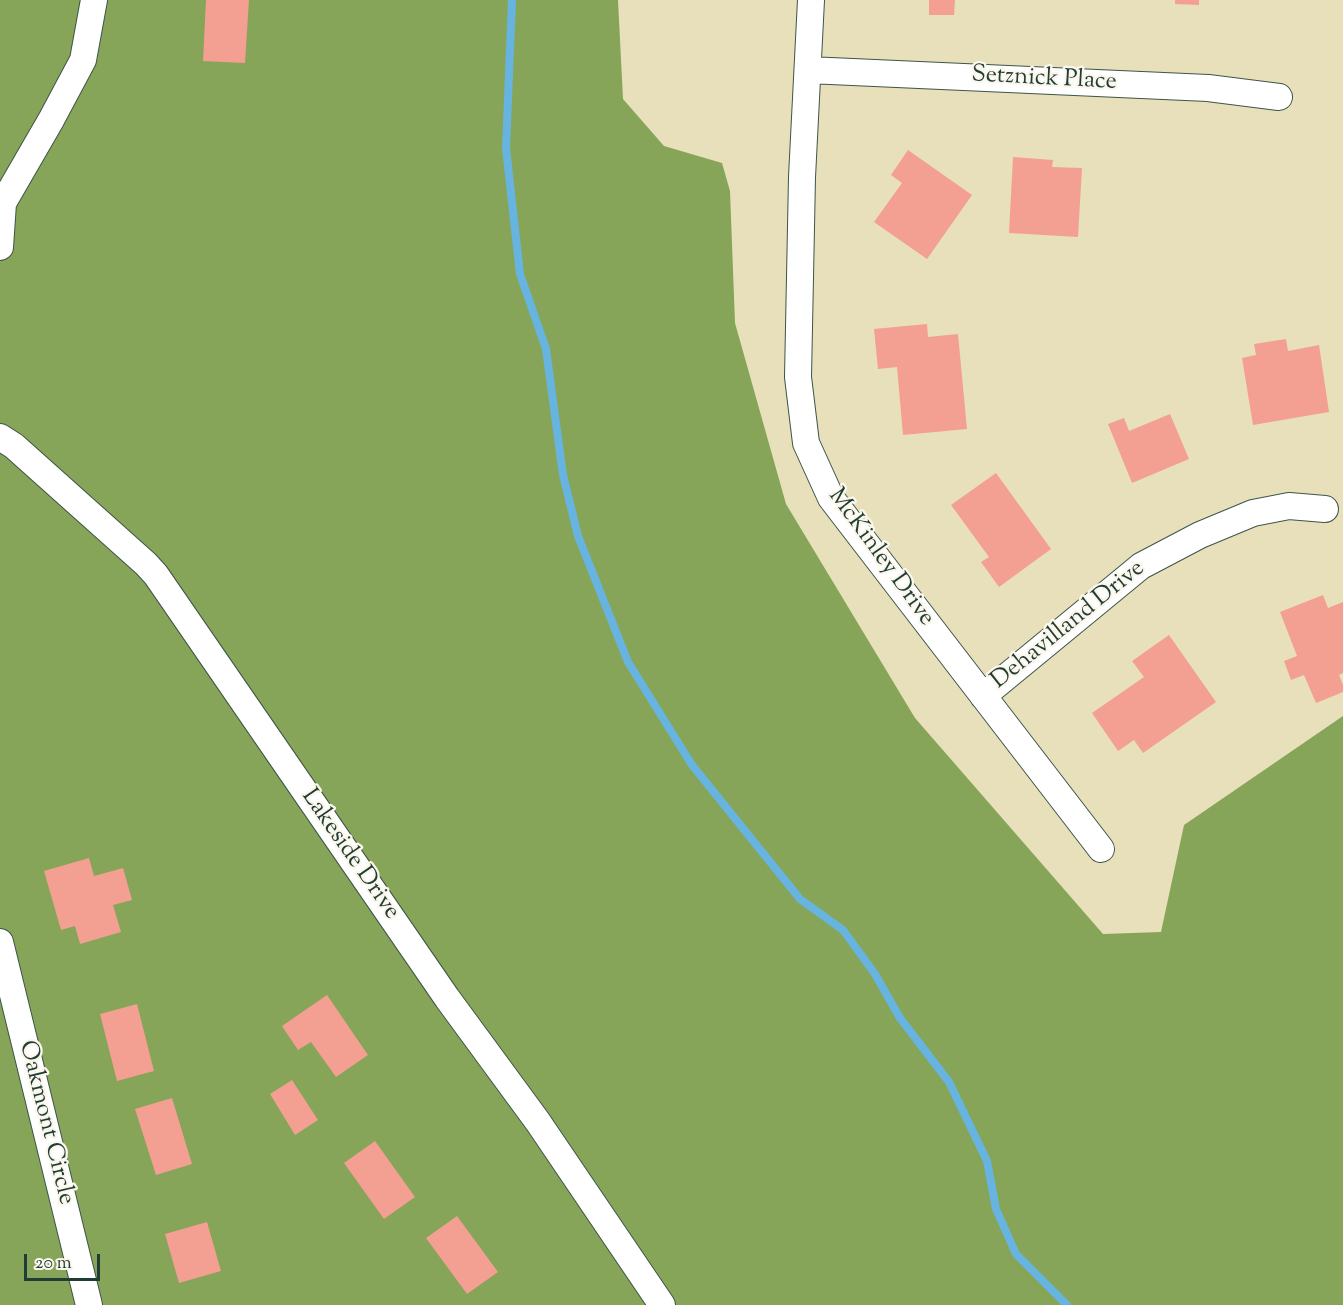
<!DOCTYPE html>
<style>
body{margin:0}
#map{position:relative;width:1343px;height:1305px;overflow:hidden;background:#e8e0bb;font-family:"Sorts Mill Goudy",serif}
canvas{display:block}
.scale{position:absolute;left:24px;top:1254px;width:76px;height:27px;box-sizing:border-box;border:3px solid #1f3d34;border-top:0;padding-left:8px;font-size:18px;line-height:21px;white-space:nowrap;color:#1f3d34;-webkit-text-stroke:4px #fbf7ec;paint-order:stroke}
</style>
<div id="map">
<canvas width="1343" height="1305"></canvas>
<div class="scale">20 m</div>
</div>
<script>
const c = document.querySelector('canvas').getContext('2d');
c.lineJoin = 'round';
function paint(path, color) {
  c.fillStyle = color;
  c.fill(path, 'evenodd');
}
function toPath(rows) {
  const path = new Path2D();
  for (const r of rows) {
    path.moveTo(r[0], r[1]);
    for (let i = 2; i < r.length; i += 2) path.lineTo(r[i], r[i + 1]);
  }
  return path;
}
function strokePath(path, color, width, dash) {
  c.strokeStyle = color;
  c.lineWidth = width;
  c.lineCap = dash ? 'butt' : 'round';
  c.setLineDash(dash || []);
  c.stroke(path);
}
function write(font, color, halo, rows, align = 'center') {
  c.font = font + ' "Sorts Mill Goudy",serif';
  c.lineWidth = 4.5;
  c.setLineDash([]);
  c.textBaseline = 'middle';
  c.strokeStyle = halo;
  c.fillStyle = color;
  for (const [text, x, y, turn = 0] of rows) {
    c.save();
    c.translate(x, y);
    c.rotate((+turn || 0) * Math.PI / 180);
    c.textAlign = isNaN(turn) ? turn : align;
    if (halo) c.strokeText(text, 0, 0);
    c.fillText(text, 0, 0);
    c.restore();
  }
}
paint(toPath([
 [0,0,618,0,623,99,664,146,722,163,730,191,735,323,786,504,915,718,1103,934,1161,932,1184,825,1343,716,1343,1305,0,1305]
]), '#86a559');
strokePath(toPath([
 [512,0,506,148,520,274,546,349,563,475,578,536,628,662,692,765,800,899,843,930,875,974,900,1018,949,1082,987,1161,996,1209,1016,1254,1067,1305]
]), '#68b4e1', 8);
paint(toPath([
 [206,0,249,0,245,63,203,61],
 [929,0,955,0,954,15,929,15],
 [1175,0,1199,0,1199,5,1175,4],
 [908,150,972,195,927,259,874,222,902,183,891,175],
 [1013,157,1053,160,1052,167,1082,168,1078,237,1009,233],
 [927,324,928,337,958,334,967,429,903,435,897,367,878,369,874,329],
 [1286,339,1288,351,1319,345,1329,412,1253,425,1242,358,1256,355,1254,344],
 [1170,414,1189,459,1132,483,1108,424,1124,418,1129,431],
 [996,473,1051,549,999,587,981,562,989,557,951,505],
 [1323,595,1328,608,1343,602,1343,673,1339,675,1343,685,1343,692,1316,703,1304,675,1291,680,1284,661,1297,656,1280,612],
 [1169,635,1216,702,1143,753,1134,740,1118,751,1092,713,1144,677,1132,661],
 [89,858,94,876,123,868,132,900,113,905,121,932,80,944,75,926,61,930,44,871],
 [327,995,368,1055,336,1077,311,1042,298,1050,282,1026],
 [137,1004,154,1071,117,1081,100,1014],
 [292,1080,318,1120,295,1135,270,1094],
 [172,1098,192,1164,156,1175,135,1109],
 [375,1141,415,1197,384,1219,344,1163],
 [457,1216,498,1272,467,1294,426,1238],
 [207,1222,221,1271,179,1283,165,1234]
]), '#f39f92');
const street = toPath([
 [811,0,802,177,798,377,806,443,831,498,1101,849],
 [808,70,1208,88,1279,97],
 [0,247,3,203,51,120,83,60,94,0],
 [0,437,14,446,146,564,156,575,447,998,538,1122,662,1305],
 [983,696,1141,566,1200,535,1253,513,1289,506,1325,509],
 [0,942,89,1305]
]);
strokePath(street, '#3d5548', 28);
strokePath(street, '#fff', 26);
write('24px', '#1f3d34', '#fbf7ec', [
 ["Setznick Place",1044,80,3],
 ["McKinley Drive",880,558,54],
 ["Dehavilland Drive",1069,626,-39],
 ["Lakeside Drive",349,855,55],
 ["Oakmont Circle",45,1123,76]
]);
</script>
